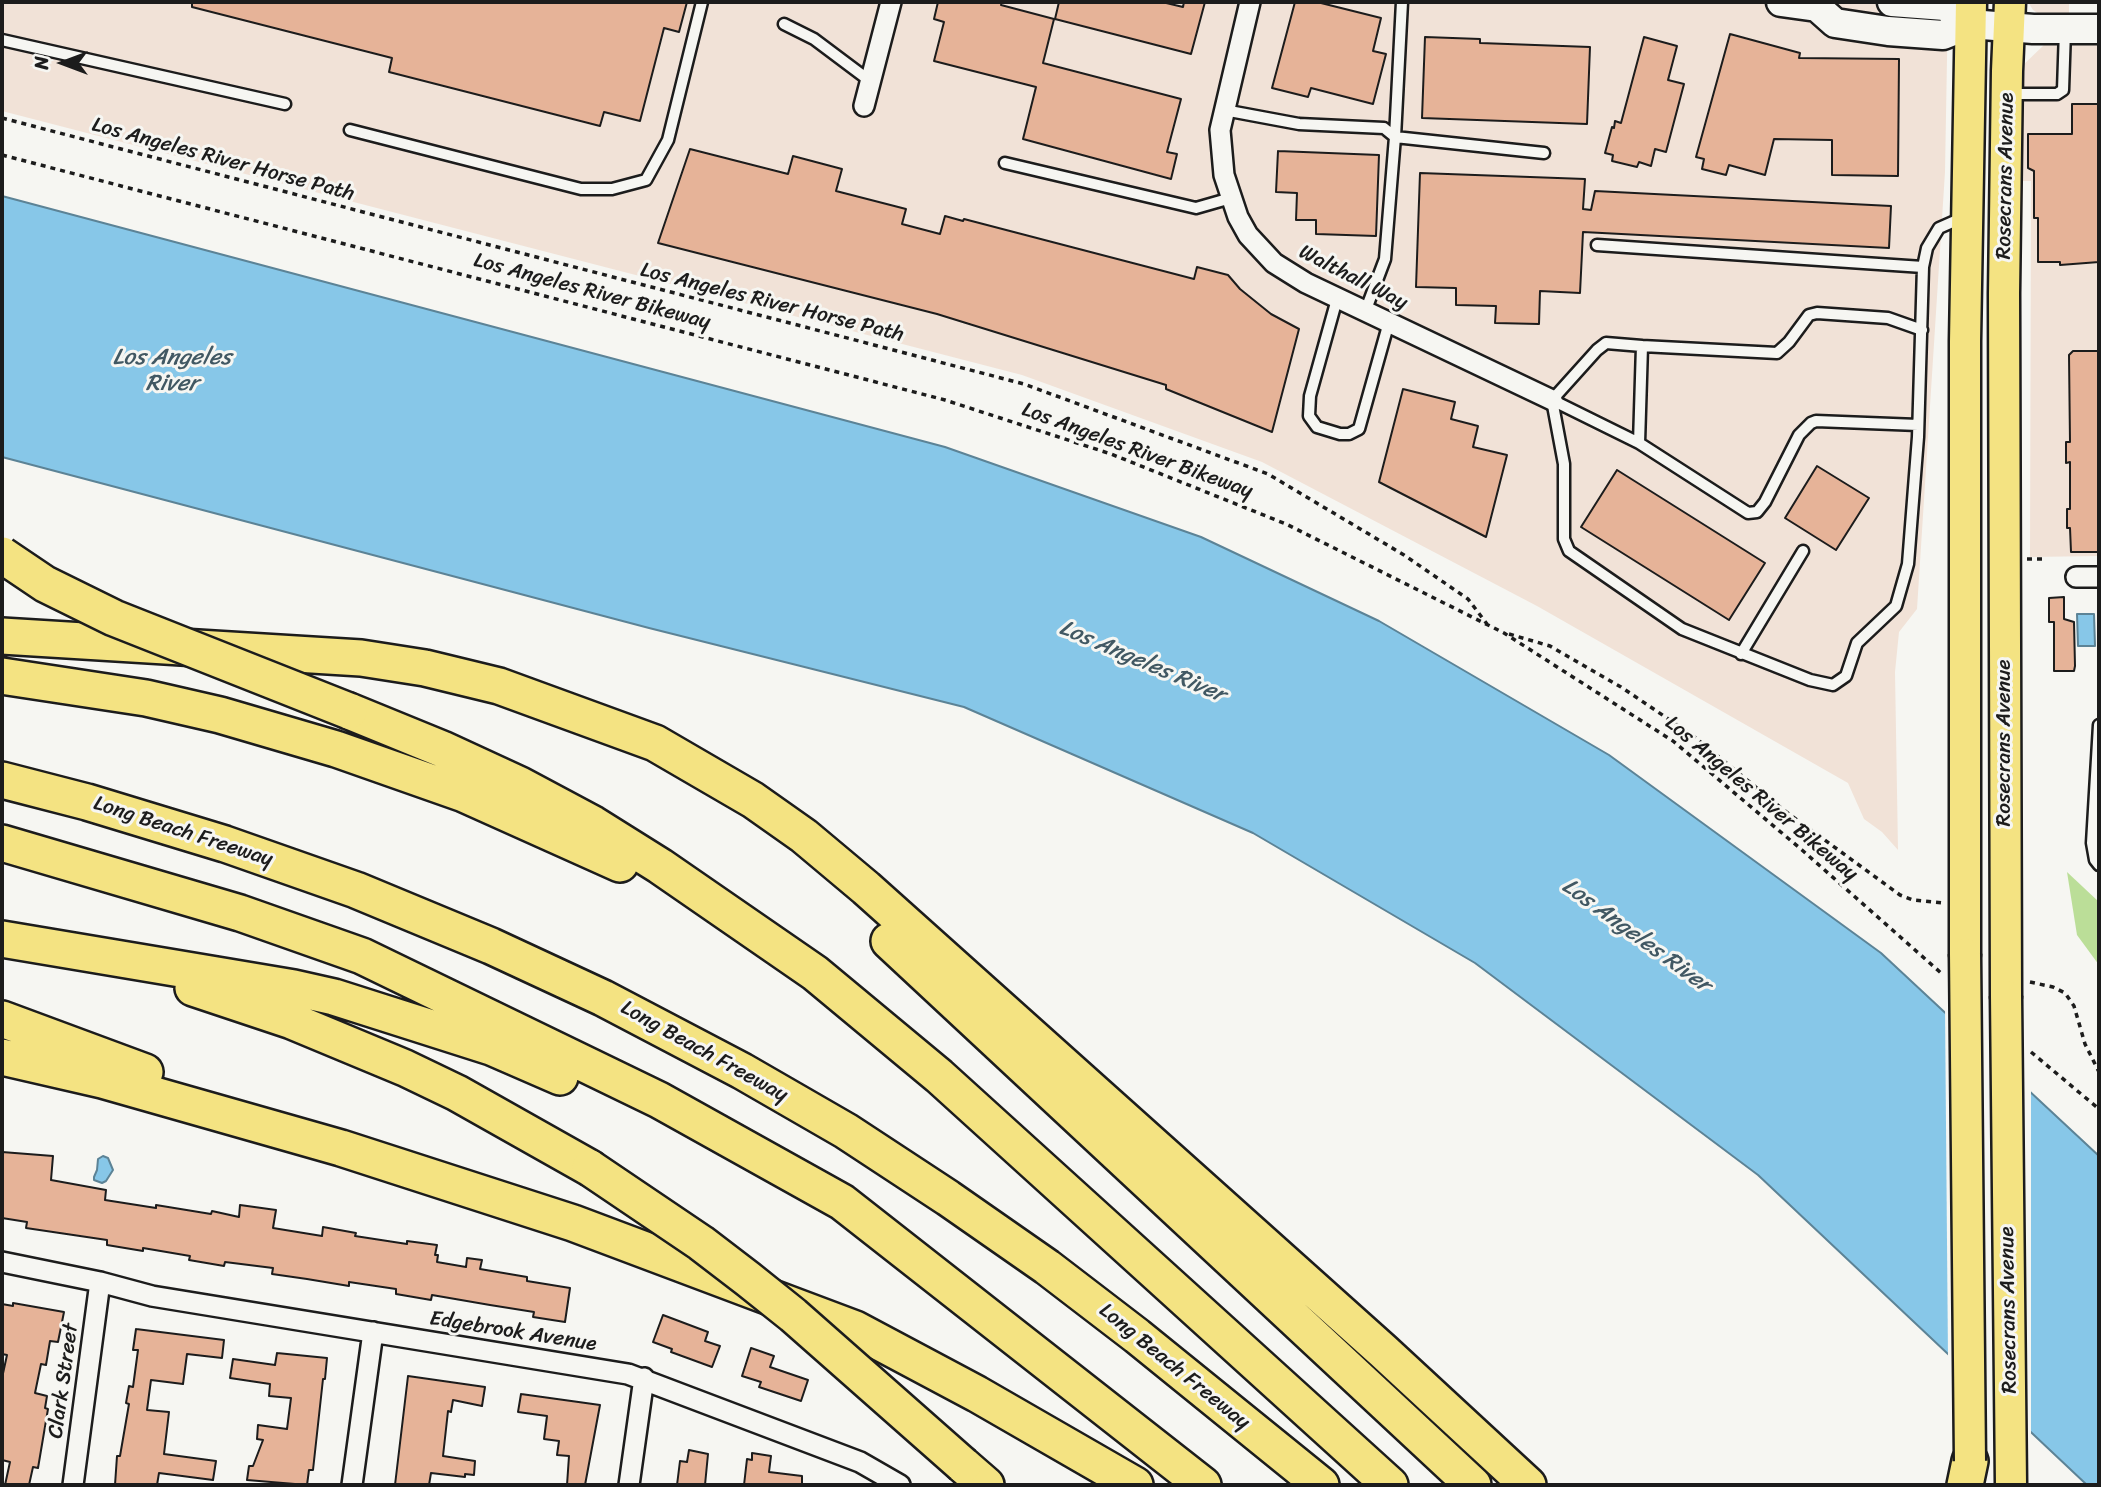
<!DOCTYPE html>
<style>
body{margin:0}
#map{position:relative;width:2101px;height:1487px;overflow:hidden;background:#f6f6f2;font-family:Sriracha,sans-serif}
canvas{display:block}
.frame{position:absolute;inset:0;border:4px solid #1c1c1c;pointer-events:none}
.north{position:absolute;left:28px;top:28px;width:70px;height:70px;-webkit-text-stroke:5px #f6f6f2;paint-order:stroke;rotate:270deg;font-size:19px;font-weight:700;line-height:28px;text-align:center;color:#1c1c1c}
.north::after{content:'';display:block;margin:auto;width:24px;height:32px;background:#1c1c1c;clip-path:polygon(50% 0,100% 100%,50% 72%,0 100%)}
</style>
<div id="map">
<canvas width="2101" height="1487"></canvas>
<div class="frame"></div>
<div class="north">N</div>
</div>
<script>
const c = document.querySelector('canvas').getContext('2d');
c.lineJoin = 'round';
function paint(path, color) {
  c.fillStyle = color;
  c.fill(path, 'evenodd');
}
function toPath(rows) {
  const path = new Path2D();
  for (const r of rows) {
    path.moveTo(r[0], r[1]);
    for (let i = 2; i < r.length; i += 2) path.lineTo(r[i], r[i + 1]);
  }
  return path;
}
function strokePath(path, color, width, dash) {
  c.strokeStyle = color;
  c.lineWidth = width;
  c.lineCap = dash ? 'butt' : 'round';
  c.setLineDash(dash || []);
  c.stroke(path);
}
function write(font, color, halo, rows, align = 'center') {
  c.font = font + ' Sriracha,sans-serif';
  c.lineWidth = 6;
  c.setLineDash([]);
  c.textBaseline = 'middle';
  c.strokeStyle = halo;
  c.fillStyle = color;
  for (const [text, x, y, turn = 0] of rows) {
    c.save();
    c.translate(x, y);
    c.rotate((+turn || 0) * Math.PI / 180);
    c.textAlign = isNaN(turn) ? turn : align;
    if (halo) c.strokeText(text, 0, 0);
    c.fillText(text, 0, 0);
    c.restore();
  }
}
paint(toPath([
 [2,2,1948,2,1945,172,1917,609,1899,632,1895,672,1898,850,1882,832,1864,819,1848,783,1537,606,1262,462,1022,375,2,111],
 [2028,2,2069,2,2069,17,2039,14,2033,10],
 [2045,44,2099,45,2099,556,2030,557,2031,181,2019,181,2020,68]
]), '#f1e2d7');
paint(toPath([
 [2067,872,2099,902,2099,965,2077,935]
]), '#bbde98');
const water = toPath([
 [2,196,945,447,1201,537,1379,621,1609,755,1881,953,2099,1156,2099,1485,2087,1485,1758,1175,1475,963,1253,833,964,707,649,628,2,457,2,196],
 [2077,614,2094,614,2095,646,2078,646,2077,614],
 [103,1156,108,1158,113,1170,106,1181,102,1183,94,1180,94,1177,97,1170,98,1159,103,1156]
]);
paint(water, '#87c7e8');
strokePath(water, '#5c8396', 2);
paint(toPath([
 [1945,1008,2031,1087,2031,1438,1948,1359]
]), '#f6f6f2');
const building = toPath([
 [192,2,687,2,679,32,664,28,640,121,604,112,600,126,389,72,392,58,192,7,192,2],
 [938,2,1002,2,1001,5,1054,19,1043,63,1181,99,1167,152,1177,154,1171,179,1023,139,1036,87,934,61,944,22,934,19,938,2],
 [1059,2,1162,2,1183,7,1184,2,1205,2,1191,54,1055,19,1059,2],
 [1295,2,1317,2,1381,18,1373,51,1386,54,1373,104,1311,88,1308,97,1272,88,1295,2],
 [1730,34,1800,53,1799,58,1899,59,1898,176,1832,175,1832,140,1774,139,1765,175,1729,165,1726,175,1702,169,1704,159,1696,157,1730,34],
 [1425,37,1480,39,1480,43,1590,47,1587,124,1422,118,1425,37],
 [1644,37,1677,46,1668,80,1684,84,1666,152,1655,149,1651,166,1639,162,1637,167,1612,161,1613,155,1605,153,1612,127,1614,128,1615,121,1621,123,1644,37],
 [2072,104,2099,104,2099,262,2060,265,2060,262,2038,262,2038,218,2034,218,2034,171,2028,168,2028,134,2072,134,2072,104],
 [690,149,788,174,793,156,842,169,836,191,906,209,902,224,940,234,945,216,963,221,964,219,1194,279,1197,267,1228,275,1240,289,1271,314,1299,329,1272,432,1166,389,1166,385,937,314,658,243,690,149],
 [1278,151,1379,155,1376,236,1316,234,1316,220,1296,220,1297,193,1276,192,1278,151],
 [1420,173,1585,179,1583,209,1591,210,1595,191,1891,206,1889,248,1583,232,1580,293,1540,291,1539,324,1495,323,1496,306,1456,305,1456,288,1416,287,1420,173],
 [2073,351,2099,351,2099,552,2071,552,2070,528,2067,528,2067,509,2070,509,2070,462,2066,463,2066,442,2070,442,2069,355,2073,351],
 [1403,389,1455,402,1451,419,1478,426,1473,447,1507,455,1486,537,1379,482,1403,389],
 [1817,466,1869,498,1836,550,1785,518,1817,466],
 [1617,470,1765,563,1729,620,1581,527,1617,470],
 [2064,597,2064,619,2074,622,2075,666,2074,671,2054,671,2054,622,2049,622,2049,598,2064,597],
 [2,1152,53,1156,51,1180,106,1190,105,1200,156,1208,156,1205,211,1214,212,1211,239,1217,240,1205,276,1210,273,1228,322,1236,323,1227,356,1233,355,1236,407,1244,407,1241,437,1245,435,1255,438,1255,437,1262,466,1267,467,1258,482,1260,480,1269,527,1277,527,1281,570,1288,565,1322,533,1317,534,1312,490,1305,432,1295,431,1300,396,1294,396,1289,349,1282,349,1286,307,1279,272,1274,273,1268,225,1262,224,1266,189,1260,190,1256,143,1248,143,1251,107,1245,107,1240,26,1228,27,1222,2,1218,2,1152],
 [13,1303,64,1312,58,1342,50,1341,46,1365,41,1364,35,1393,47,1396,45,1408,48,1409,38,1468,33,1467,29,1485,5,1485,10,1462,2,1460,2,1378,7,1355,2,1354,2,1304,13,1306,13,1303],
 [663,1315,708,1332,705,1341,720,1346,712,1367,671,1352,672,1349,653,1342,663,1315],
 [136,1329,224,1340,222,1358,187,1354,183,1384,151,1380,147,1410,169,1412,164,1454,216,1461,213,1480,159,1473,157,1485,115,1485,117,1456,120,1456,129,1404,126,1403,129,1386,133,1387,138,1350,133,1350,136,1329],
 [751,1348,774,1356,770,1367,808,1380,801,1401,759,1387,761,1382,742,1376,751,1348],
 [277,1353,327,1358,325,1379,323,1379,313,1470,309,1470,307,1485,247,1480,249,1466,253,1466,263,1440,257,1439,258,1425,287,1429,291,1398,269,1396,270,1384,230,1378,233,1359,275,1365,277,1353],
 [408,1376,485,1387,482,1406,453,1400,451,1412,448,1411,443,1456,475,1461,474,1475,465,1474,465,1477,431,1473,429,1485,395,1485,408,1376],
 [521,1394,600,1405,585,1485,567,1485,569,1456,557,1455,559,1441,544,1439,547,1416,518,1412,521,1394],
 [689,1450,708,1454,705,1485,677,1485,680,1461,687,1462,689,1450],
 [752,1453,771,1456,769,1472,802,1476,802,1485,744,1485,747,1459,752,1460,752,1453]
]);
paint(building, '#e6b398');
strokePath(building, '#1c1c1c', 2);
const lane = toPath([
 [784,24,814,39,870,81],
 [2,40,285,104],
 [2011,94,2057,94,2063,90,2065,30],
 [1224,110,1299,124,1384,128,1395,137],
 [350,130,581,189,612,189,646,180,668,140,702,2],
 [1395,137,1402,2],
 [1005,163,1196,208,1231,198],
 [1597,245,1923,267],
 [1337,299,1310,396,1309,416,1317,427,1340,434,1349,434,1359,429,1389,322],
 [1365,312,1385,259,1395,137,1544,153],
 [1552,400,1564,464,1564,539,1569,551,1682,629,1810,680,1833,685,1846,676,1857,643,1896,606,1908,564,1918,437,1923,267,1927,248,1939,228,1964,217],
 [1552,400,1597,350,1606,343,1642,346],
 [1552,400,1639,443],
 [1918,425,1816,421,1811,423,1799,435,1765,502,1757,512,1748,513,1639,443,1642,346,1777,353,1789,342,1809,315,1817,313,1888,318,1922,330],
 [1741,654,1803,551],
 [2099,725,2092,843,2095,860,2099,865]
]);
const street = toPath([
 [1250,2,1220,130,1224,175,1238,217,1248,235,1274,263,1306,283,1552,400],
 [864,106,891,2],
 [2076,577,2099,577],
 [2,1262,100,1282,152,1296,628,1374,860,1462,900,1485],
 [73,1485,100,1282],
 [352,1485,373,1332],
 [629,1485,644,1378]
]);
const secondary = toPath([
 [1781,2,1817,7,1835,23,1888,31,1943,35,1970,24,2033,29,2099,29],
 [1892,2,1945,6,1970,24]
]);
const primary = toPath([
 [1965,954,1965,341,1971,2],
 [2006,996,2004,293,2007,71,2010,2]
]);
const highway = toPath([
 [2,636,361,658,425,668,499,686,655,743,753,800,804,836,866,888,1383,1351,1528,1485],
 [2,676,146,698,220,715,336,749,464,794,620,864],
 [349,711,442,749,520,785,593,824,660,866,815,973,939,1076,1390,1485],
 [2,780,87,802,225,844,356,890,491,946,603,998,742,1071,846,1131,948,1198,1047,1267,1137,1336,1321,1485],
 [2,843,240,913,362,956,659,1100,842,1202,1203,1485],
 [2,939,294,988,334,997,491,1047,560,1077],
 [889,941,1473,1485],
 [193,988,292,1021,405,1068,457,1093,590,1168],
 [2,1019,145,1072],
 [2,1057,102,1080,341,1148,573,1223,855,1329,977,1394,1135,1485],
 [963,1465,986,1485],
 [1965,1485,1970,1461]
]);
strokePath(lane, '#1c1c1c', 15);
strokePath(street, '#1c1c1c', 24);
strokePath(secondary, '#1c1c1c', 33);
strokePath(primary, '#1c1c1c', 35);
strokePath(highway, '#1c1c1c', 40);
strokePath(toPath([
 [2,118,1024,384,1268,474,1404,555,1468,599,1487,624],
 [2,155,945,400,1111,454,1286,524,1504,633,1673,741,1802,850,1941,973],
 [2027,559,2043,559],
 [1509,634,1550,646,1621,687,1692,735,1785,811,1900,895,1913,900,1943,903],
 [2030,982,2053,987,2065,993,2074,1006,2085,1044,2099,1072],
 [2031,1052,2099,1109]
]), '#1c1c1c', 3.5, [5, 5]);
strokePath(lane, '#f6f6f2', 10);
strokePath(street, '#f6f6f2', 19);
strokePath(secondary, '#f6f6f2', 28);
strokePath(primary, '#f4e382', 30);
strokePath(highway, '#f4e382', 35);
const primaryBridge = toPath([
 [1965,954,1970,1461],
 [2006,996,2011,1485]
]);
const highwayBridge = toPath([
 [2,555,45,584,114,618,349,711],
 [590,1168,701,1243,748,1279,793,1315,963,1465]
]);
strokePath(primaryBridge, '#1c1c1c', 35, []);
strokePath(highwayBridge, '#1c1c1c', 40, []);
strokePath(primaryBridge, '#f4e382', 30);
strokePath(highwayBridge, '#f4e382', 35);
write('21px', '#1c1c1c', '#f6f6f2', [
 ["Los Angeles River Horse Path",223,160,15],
 ["Rosecrans Avenue",2006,176,-89],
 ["Walthall Way",1353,278,27],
 ["Los Angeles River Bikeway",592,292,15],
 ["Los Angeles River Horse Path",772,303,14],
 ["Los Angeles River Bikeway",1137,451,20],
 ["Rosecrans Avenue",2005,743,-90],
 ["Los Angeles River Bikeway",1761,799,40],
 ["Long Beach Freeway",183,832,18],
 ["Long Beach Freeway",704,1052,29],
 ["Rosecrans Avenue",2009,1310,-91],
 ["Edgebrook Avenue",513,1332,9],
 ["Long Beach Freeway",1174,1367,39],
 ["Clark Street",64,1381,-82]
]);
write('italic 23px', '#415863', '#f6f6f2', [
 ["Los Angeles",172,358],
 ["River",172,384],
 ["Los Angeles River",1142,662,23],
 ["Los Angeles River",1636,936,36]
]);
</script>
